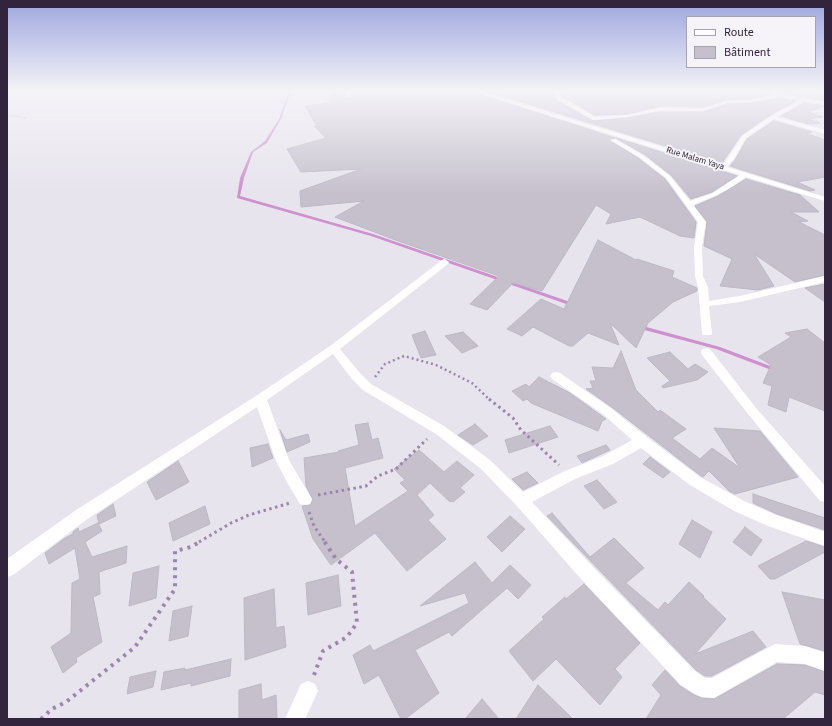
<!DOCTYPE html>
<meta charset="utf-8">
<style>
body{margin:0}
#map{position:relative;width:832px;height:726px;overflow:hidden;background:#e7e4ed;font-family:"Source Sans 3",sans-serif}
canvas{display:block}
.frame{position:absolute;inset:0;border:8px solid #33243d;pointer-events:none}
.legend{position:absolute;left:686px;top:16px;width:130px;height:52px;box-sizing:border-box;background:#f6f4f9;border:1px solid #a8a1ae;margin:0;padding:5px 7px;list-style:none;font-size:12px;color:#33243d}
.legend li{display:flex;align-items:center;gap:8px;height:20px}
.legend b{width:20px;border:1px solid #a8a1ae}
</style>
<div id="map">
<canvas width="832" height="726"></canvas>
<div class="frame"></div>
<ul class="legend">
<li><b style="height:5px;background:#fff"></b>Route</li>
<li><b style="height:11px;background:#c6c0cd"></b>Bâtiment</li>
</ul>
</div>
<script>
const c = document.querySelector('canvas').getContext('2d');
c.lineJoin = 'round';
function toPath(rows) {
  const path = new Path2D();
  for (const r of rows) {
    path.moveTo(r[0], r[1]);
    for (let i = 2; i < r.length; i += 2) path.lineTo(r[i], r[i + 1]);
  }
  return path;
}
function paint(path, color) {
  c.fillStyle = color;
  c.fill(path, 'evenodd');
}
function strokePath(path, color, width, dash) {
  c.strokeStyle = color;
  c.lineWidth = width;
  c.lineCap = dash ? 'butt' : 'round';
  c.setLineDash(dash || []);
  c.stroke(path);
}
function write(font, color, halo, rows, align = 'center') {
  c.font = font + ' "Source Sans 3",sans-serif';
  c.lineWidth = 4;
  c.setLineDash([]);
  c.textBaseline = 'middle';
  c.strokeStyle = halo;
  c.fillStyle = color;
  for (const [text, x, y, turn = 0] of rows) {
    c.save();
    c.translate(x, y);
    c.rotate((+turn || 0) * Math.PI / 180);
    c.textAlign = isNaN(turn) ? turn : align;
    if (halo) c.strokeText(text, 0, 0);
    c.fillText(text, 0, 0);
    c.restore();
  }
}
paint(toPath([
 [289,91,291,91,281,119,267,143,253,152,244,178,240,196,373,234,576,304,576,306,572,306,371,236,237,198,240,178,251,152,265,141,279,119,289,91],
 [639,325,720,347,778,369,779,370,778,371,774,371,716,349,637,328,636,327,637,326,639,325]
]), '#ce90ce');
const building = toPath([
 [335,91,347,91,344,96,345,98,350,98,355,91,470,91,615,138,610,139,609,140,638,158,665,179,696,222,694,238,680,236,640,217,606,224,611,214,596,205,542,291,513,283,487,310,470,304,499,276,398,241,335,217,364,201,301,207,300,191,361,169,301,172,287,149,326,138,314,126,317,126,305,106,326,103,335,91],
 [486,91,551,91,558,101,593,121,627,118,661,112,703,112,727,104,751,103,779,98,796,101,770,115,741,135,722,163,486,91],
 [559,91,769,91,769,94,751,99,727,100,703,107,661,106,627,114,594,115,564,97,559,91],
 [776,91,802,91,825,97,825,101,776,91],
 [805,103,825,106,808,112,823,117,808,119,820,123,808,124,781,116,805,103],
 [774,121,812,132,806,133,825,140,825,177,797,182,815,190,810,191,730,166,735,160,747,139,774,121],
 [616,138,737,176,712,192,691,199,671,175,644,154,616,138],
 [746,179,800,195,819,212,791,212,808,221,799,222,825,235,825,275,795,282,754,254,774,286,758,290,720,286,732,259,704,246,707,222,695,206,718,196,746,179],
 [598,240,636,260,637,259,674,271,672,277,697,288,697,291,673,302,648,323,636,348,610,323,619,345,588,333,573,346,569,346,533,327,522,336,507,329,541,299,564,309,598,240],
 [825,284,825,302,805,288,825,284],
 [807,329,825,343,825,411,789,397,786,412,768,405,772,386,763,383,771,365,758,357,791,337,785,333,807,329],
 [425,331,436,355,421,358,412,335,425,331],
 [463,332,478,346,462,353,445,336,463,332],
 [621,351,636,390,658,412,660,410,686,429,672,438,700,459,712,448,740,468,714,428,760,431,798,477,735,494,729,491,709,471,703,477,701,476,613,408,586,389,593,388,590,381,596,381,592,367,613,368,621,351],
 [670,352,688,369,695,364,708,372,697,380,663,388,662,386,670,381,647,358,670,352],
 [539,377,570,393,606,419,602,421,598,431,531,403,527,399,523,401,512,391,526,384,529,387,539,377],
 [368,423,372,440,378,438,383,458,345,468,355,526,408,491,400,483,405,480,394,469,419,450,444,472,457,461,474,475,460,488,465,492,453,502,451,501,450,502,430,483,417,495,434,515,428,520,446,539,407,571,375,533,331,565,313,539,302,506,310,505,313,500,306,486,304,458,339,452,338,451,359,445,355,425,368,423],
 [475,424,488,436,473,445,458,435,475,424],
 [550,426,558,437,509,453,505,440,550,426],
 [280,430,286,440,308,434,310,442,287,452,280,430],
 [268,444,273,458,252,467,250,448,268,444],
 [606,445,610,450,582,463,577,456,606,445],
 [650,457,670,472,663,478,643,464,650,457],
 [178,461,189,482,156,500,147,482,178,461],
 [527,472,538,483,523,490,512,479,527,472],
 [597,480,617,502,604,509,584,486,597,480],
 [753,494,825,518,825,530,777,514,753,503,753,494],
 [113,504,116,516,99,524,97,515,113,504],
 [205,506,210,524,173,541,169,523,205,506],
 [552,513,590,557,614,538,644,568,626,583,658,610,665,602,668,605,689,582,704,596,703,597,726,619,695,654,753,631,766,647,712,676,705,676,696,670,547,516,552,513],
 [510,516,525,529,502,552,487,537,510,516],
 [692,520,712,532,700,558,679,544,692,520],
 [98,523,102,531,85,542,92,557,127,546,126,563,99,572,100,594,93,597,102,642,76,658,77,662,63,673,51,647,71,633,72,583,80,579,75,548,49,564,45,553,65,538,73,534,73,532,78,528,79,532,98,523],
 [745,527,762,540,751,556,733,542,745,527],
 [806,541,825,547,825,552,775,579,770,579,758,566,806,541],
 [475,562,492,583,510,565,531,585,518,599,507,588,452,636,449,632,415,650,439,693,405,719,401,719,379,675,364,684,353,655,370,645,373,651,469,603,465,593,420,606,475,562],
 [159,566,156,598,129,606,133,573,159,566],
 [338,575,341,606,308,615,306,583,338,575],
 [584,584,640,643,615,669,622,677,600,705,556,659,533,681,509,651,544,619,542,617,565,597,566,599,584,584],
 [274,589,276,628,284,626,286,647,245,660,244,598,274,589],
 [782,592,825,600,825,651,800,644,782,592],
 [192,606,188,636,169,641,173,611,192,606],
 [231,659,230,676,191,686,191,683,161,690,164,672,185,668,185,670,231,659],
 [777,664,805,665,825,672,825,695,815,692,783,719,646,719,661,695,652,685,665,670,680,686,694,695,702,698,714,699,777,664],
 [156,671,153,687,127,694,130,677,156,671],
 [261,684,262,700,276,695,277,719,239,719,239,690,261,684],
 [538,685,573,719,516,719,538,685],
 [482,699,499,719,465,719,482,699]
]);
paint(building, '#c6c0cd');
strokePath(building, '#bdb7c6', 1);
strokePath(toPath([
 [7,115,27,118]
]), '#9c86ae', 1, [1, 1.5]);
strokePath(toPath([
 [375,377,385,364,404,356,436,365,472,383,490,400]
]), '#9c86ae', 2.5, [2, 3]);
strokePath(toPath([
 [489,399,513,418,521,430,559,465],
 [318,495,366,486,378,476,396,469,427,439],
 [309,512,314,526,325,542],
 [199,542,231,523,249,515,290,503]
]), '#9c86ae', 3, [2.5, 3.5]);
strokePath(toPath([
 [314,675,323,651,347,637,357,623,352,572,336,559,324,541],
 [41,719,52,709,66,702,135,647,175,589,175,551,191,547,201,541]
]), '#9c86ae', 4, [3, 5]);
paint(toPath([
 [349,91,354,91,349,97,345,97,349,91],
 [471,91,479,91,722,165,728,158,742,136,771,116,800,100,779,96,751,102,727,103,703,111,661,110,627,117,593,120,559,100,552,91,557,91,563,98,594,117,627,115,661,108,703,109,727,101,751,100,773,95,769,93,771,92,825,103,825,105,805,101,777,117,825,130,825,134,774,119,746,138,734,159,727,167,825,197,825,201,746,177,730,188,717,195,693,205,706,222,702,246,703,276,708,287,709,301,740,296,825,276,825,282,740,302,709,306,712,333,711,335,703,335,702,333,698,287,695,276,694,246,698,222,666,178,639,157,610,140,615,139,643,155,670,176,690,201,713,193,740,175,471,91],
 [445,259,449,262,448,264,340,349,360,373,371,384,444,426,490,460,523,492,565,471,603,456,632,440,604,415,552,379,550,376,552,373,556,372,560,373,612,409,639,431,700,477,744,501,776,515,825,532,825,546,768,526,734,511,690,485,641,448,613,464,575,479,532,502,593,567,695,671,705,678,712,678,775,644,805,646,825,653,825,671,805,664,777,662,714,698,702,697,695,694,681,685,581,579,516,505,480,468,436,434,363,390,352,379,333,354,267,400,289,460,312,499,310,504,305,505,300,504,288,484,276,461,257,407,86,520,13,575,7,577,7,559,76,510,256,396,330,346,442,260,445,259],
 [706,348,710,349,756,408,825,486,825,502,820,501,748,414,702,355,701,352,702,349,706,348],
 [308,681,315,684,318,691,305,719,285,719,301,684,308,681]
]), '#fff');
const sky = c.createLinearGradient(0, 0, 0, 193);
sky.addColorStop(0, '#9da6de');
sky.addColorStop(0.47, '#f4f3f7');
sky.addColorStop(1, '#f4f3f700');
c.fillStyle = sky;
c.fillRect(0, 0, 832, 193);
write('9px', '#33243d', '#f6f4f9', [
 ["Rue Malam Yaya",695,159,17]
]);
</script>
